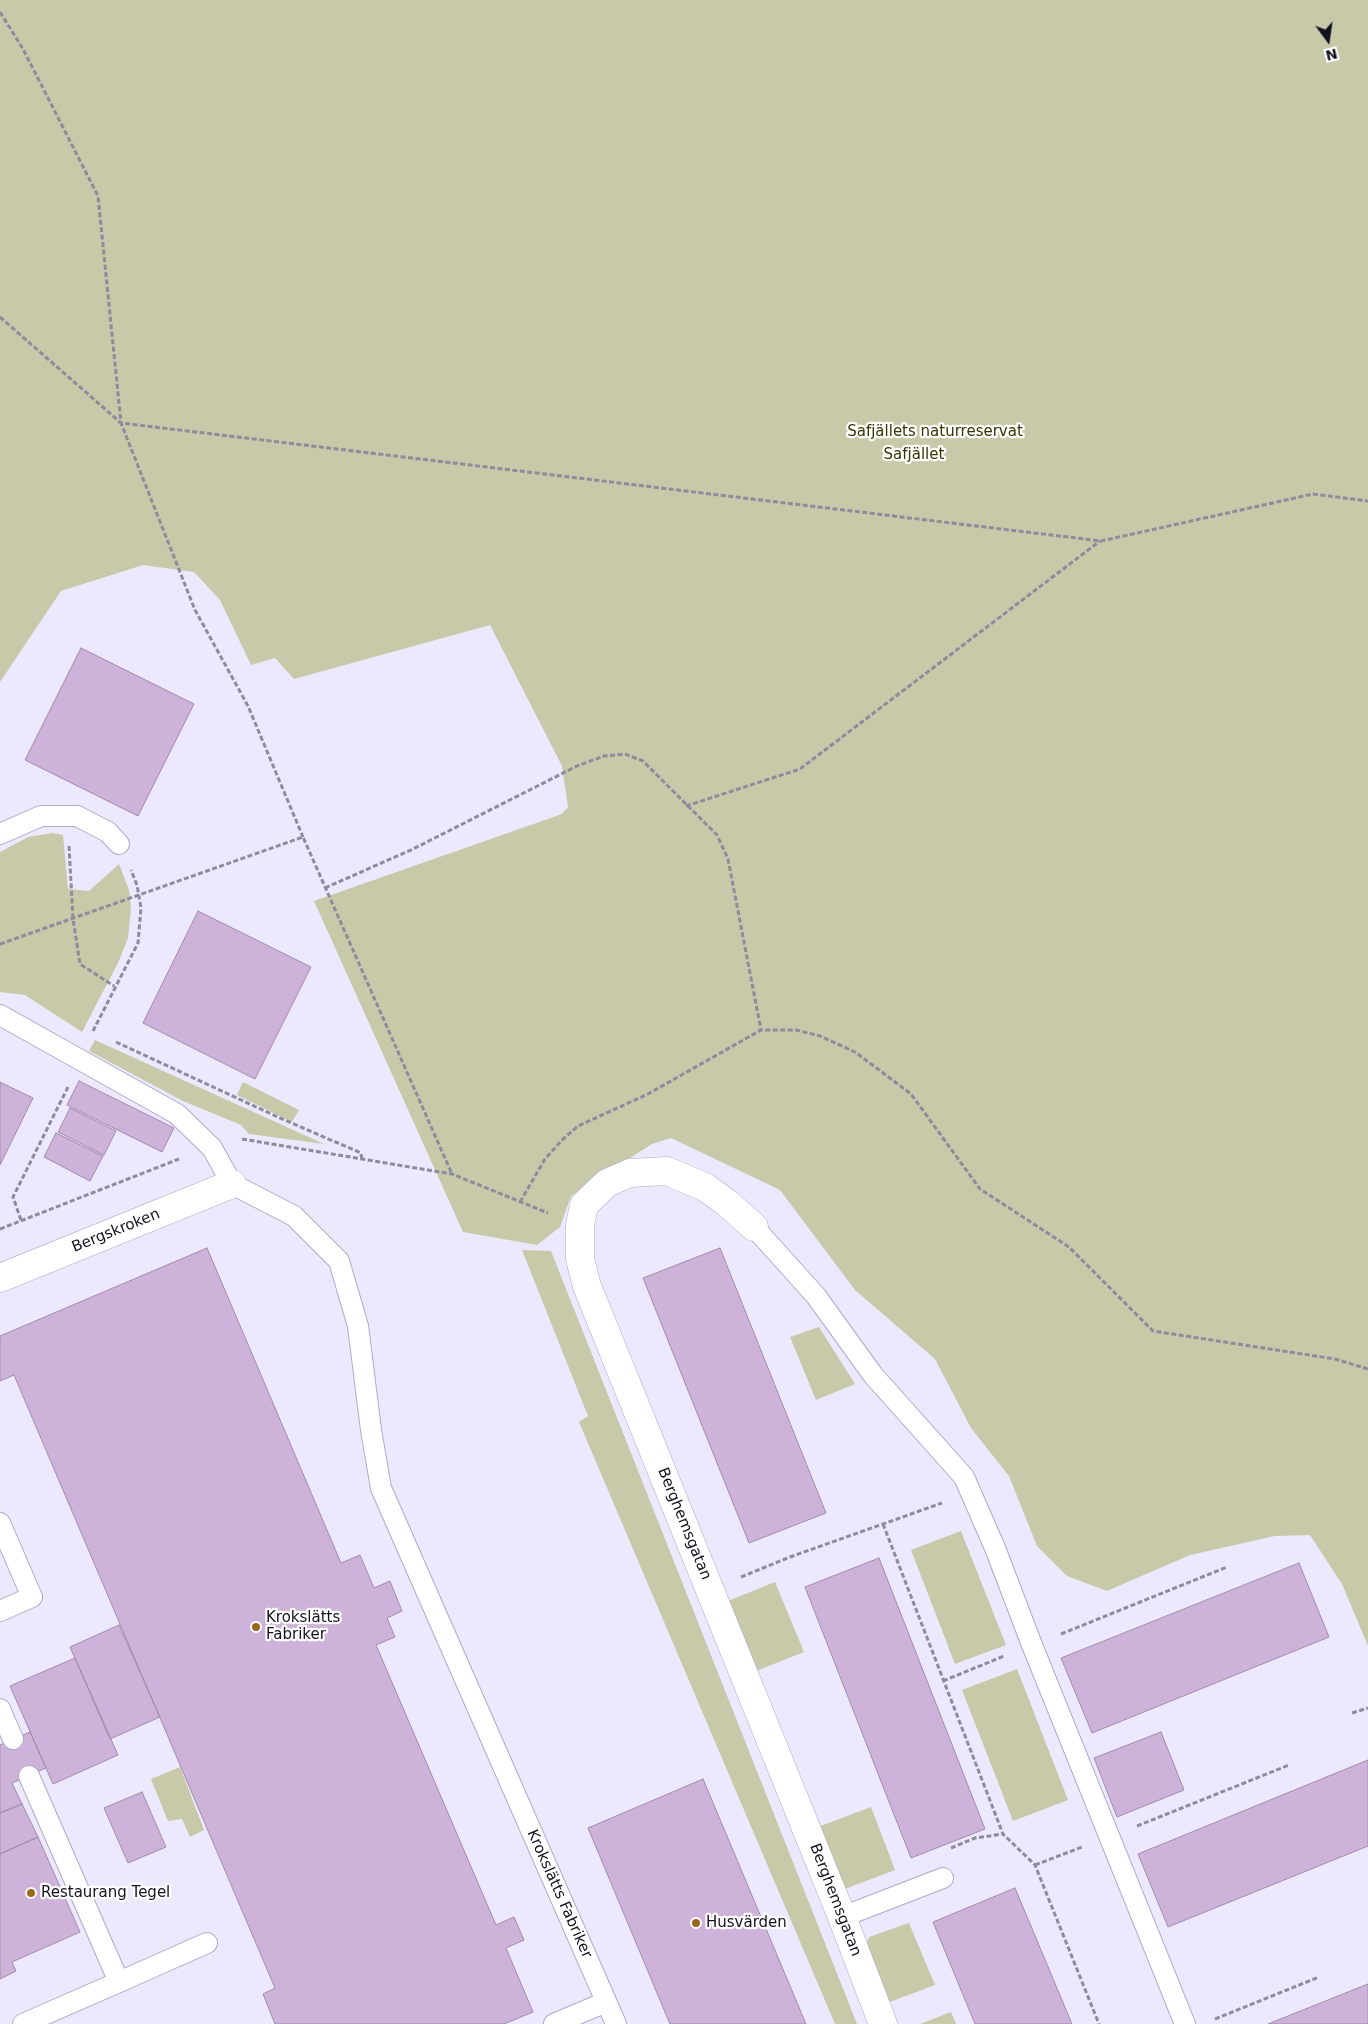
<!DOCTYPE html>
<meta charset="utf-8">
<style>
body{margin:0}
#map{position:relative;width:1368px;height:2024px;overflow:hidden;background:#ece9fe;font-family:"DejaVu Sans",sans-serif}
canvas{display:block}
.north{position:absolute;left:1303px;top:15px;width:50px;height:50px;-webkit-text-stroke:4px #fff;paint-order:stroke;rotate:166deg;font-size:14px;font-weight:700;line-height:20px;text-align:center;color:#14121e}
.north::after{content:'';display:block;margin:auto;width:18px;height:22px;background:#14121e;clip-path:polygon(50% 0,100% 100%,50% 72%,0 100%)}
</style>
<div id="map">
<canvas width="1368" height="2024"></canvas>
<div class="north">N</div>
</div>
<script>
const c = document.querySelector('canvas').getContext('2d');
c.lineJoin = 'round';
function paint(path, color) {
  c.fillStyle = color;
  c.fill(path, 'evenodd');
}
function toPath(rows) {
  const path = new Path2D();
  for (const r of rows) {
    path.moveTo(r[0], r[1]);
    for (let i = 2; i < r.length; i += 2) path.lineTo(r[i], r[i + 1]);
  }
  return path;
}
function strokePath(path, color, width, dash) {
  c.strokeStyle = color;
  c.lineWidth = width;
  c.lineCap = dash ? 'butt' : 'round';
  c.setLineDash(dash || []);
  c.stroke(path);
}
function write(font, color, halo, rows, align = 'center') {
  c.font = font + ' "DejaVu Sans",sans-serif';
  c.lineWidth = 4.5;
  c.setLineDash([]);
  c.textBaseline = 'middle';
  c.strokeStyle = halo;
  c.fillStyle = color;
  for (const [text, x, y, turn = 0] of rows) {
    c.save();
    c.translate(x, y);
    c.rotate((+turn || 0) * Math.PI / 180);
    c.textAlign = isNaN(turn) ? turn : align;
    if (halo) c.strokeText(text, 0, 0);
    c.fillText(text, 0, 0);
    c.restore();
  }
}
paint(toPath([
 [0,0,1368,0,1368,1646,1342,1584,1310,1535,1275,1536,1190,1555,1107,1591,1067,1576,1037,1546,1009,1476,971,1428,935,1359,855,1290,780,1190,671,1138,652,1144,571,1196,560,1227,537,1245,463,1232,314,901,562,814,568,807,562,766,490,625,294,679,275,658,251,665,220,600,194,572,143,565,61,591,0,682],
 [53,833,63,835,68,889,89,891,119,864,129,890,131,909,128,938,118,963,82,1032,25,995,0,992,0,852,28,837],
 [95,1040,324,1144,249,1134,241,1125,183,1101,89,1051],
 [243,1082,299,1110,292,1122,237,1095],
 [522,1250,551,1251,857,2024,835,2024,579,1422,588,1416],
 [819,1327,855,1384,816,1400,790,1337],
 [961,1531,1006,1645,955,1664,911,1550],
 [775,1582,804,1652,756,1671,728,1601],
 [1017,1669,1068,1800,1013,1821,962,1690],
 [180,1767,204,1830,190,1837,182,1819,168,1821,151,1779],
 [871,1807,895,1870,842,1890,818,1827],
 [909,1923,935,1985,887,2003,865,1948,869,1937],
 [951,2012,956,2024,920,2024]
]), '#c7c9a9');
const building = toPath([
 [81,648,194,704,138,816,25,760,81,648],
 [198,911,311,967,255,1079,143,1023,198,911],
 [79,1081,174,1128,162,1152,67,1105,79,1081],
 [0,1082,33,1098,0,1165,0,1082],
 [70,1108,116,1131,104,1155,58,1132,70,1108],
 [56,1133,103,1156,90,1181,44,1157,56,1133],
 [207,1248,341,1563,360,1555,374,1588,390,1581,402,1611,387,1618,395,1637,376,1645,496,1925,514,1917,524,1940,506,1948,533,2012,504,2024,275,2024,263,1994,275,1988,14,1375,0,1381,0,1336,207,1248],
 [720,1248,826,1513,749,1543,643,1278,720,1248],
 [879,1558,985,1829,911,1858,805,1587,879,1558],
 [1299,1563,1329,1637,1092,1733,1061,1658,1299,1563],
 [119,1625,160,1717,110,1739,70,1647,119,1625],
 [75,1658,118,1755,53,1784,10,1686,75,1658],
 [30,1732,46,1768,12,1783,22,1804,0,1813,0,1745,30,1732],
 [1161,1732,1184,1790,1117,1817,1094,1758,1161,1732],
 [1368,1760,1368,1846,1168,1927,1138,1854,1368,1760],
 [703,1779,806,2024,670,2024,588,1828,703,1779],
 [142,1792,166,1847,128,1863,104,1808,142,1792],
 [22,1804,38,1837,0,1854,0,1813,22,1804],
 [38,1837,80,1932,12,1962,16,1971,0,1979,0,1854,38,1837],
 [1015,1888,1072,2024,975,2024,933,1922,1015,1888],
 [1368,1984,1368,2024,1268,2024,1368,1984]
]);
paint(building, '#cdb2d9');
strokePath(building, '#a08ca9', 1);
const service = toPath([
 [0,834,41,816,77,816,108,832,119,844],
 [0,1015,177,1114,212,1148,232,1184,294,1216,339,1261,358,1326,371,1430,381,1488,616,2024],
 [754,1227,816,1296,873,1375,964,1477,995,1548,1032,1645,1185,2024],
 [0,1523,32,1597,0,1611],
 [0,1709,13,1739],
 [842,1917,943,1878],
 [119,1982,207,1943],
 [23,2024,119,1982,29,1776],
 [554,2024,606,2002]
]);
const minor = toPath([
 [754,1227,727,1203,705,1187,667,1171,630,1173,607,1183,584,1205,580,1225,580,1259,587,1286,842,1917,883,2024],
 [0,1278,232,1184]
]);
strokePath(service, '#aea9ca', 22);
strokePath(minor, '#aea9ca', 29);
strokePath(toPath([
 [0,12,23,49,98,196,121,423,195,610,248,706,303,837],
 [0,317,121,423,1101,541,1313,494,1368,501],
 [686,806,800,769,1100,541],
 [69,846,73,919,80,964,114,986],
 [325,888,413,849,577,766,604,756,625,754,643,761,717,835,728,859,761,1030],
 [0,944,303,837,452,1174],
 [93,1031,138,943,141,908,137,885,131,870],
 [116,1042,280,1118,361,1153,362,1161],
 [242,1139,452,1174,548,1213],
 [520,1202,545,1159,562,1140,578,1126,648,1094,761,1030,796,1030,820,1036,855,1052,911,1094,980,1189,1069,1247,1153,1331,1335,1359,1368,1369],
 [21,1220,13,1197,68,1087],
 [0,1229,179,1159],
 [883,1524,1003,1834,1035,1865,1099,2024],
 [741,1577,790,1557,942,1503],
 [1061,1634,1227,1567],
 [943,1681,1004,1656],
 [1352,1713,1368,1708],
 [1137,1826,1289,1765],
 [951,1848,975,1838,1003,1834],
 [1035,1865,1082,1847],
 [1215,2019,1319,1977]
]), '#8e8b9c', 3, [5, 2.5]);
strokePath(service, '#fff', 20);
strokePath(minor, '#fff', 28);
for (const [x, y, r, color] of [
 [256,1627,5,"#99681b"],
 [31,1893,5,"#99681b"],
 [696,1923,5,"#99681b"]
]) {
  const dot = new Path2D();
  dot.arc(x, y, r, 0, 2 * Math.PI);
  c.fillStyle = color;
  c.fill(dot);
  strokePath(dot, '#fff', 2);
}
write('15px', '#353500', '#fff', [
 ["Safjällets naturreservat",935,432],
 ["Safjället",914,455]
]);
write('15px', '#14121e', '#fff', [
 ["Bergskroken",116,1231,-22],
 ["Berghemsgatan",684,1524,68],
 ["Krokslätts Fabriker",559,1894,66],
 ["Berghemsgatan",835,1900,69]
]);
write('15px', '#14121e', '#fff', [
 ["Krokslätts",266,1618],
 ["Fabriker",266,1635],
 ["Restaurang Tegel",41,1893],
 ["Husvärden",706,1923]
], 'left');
</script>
